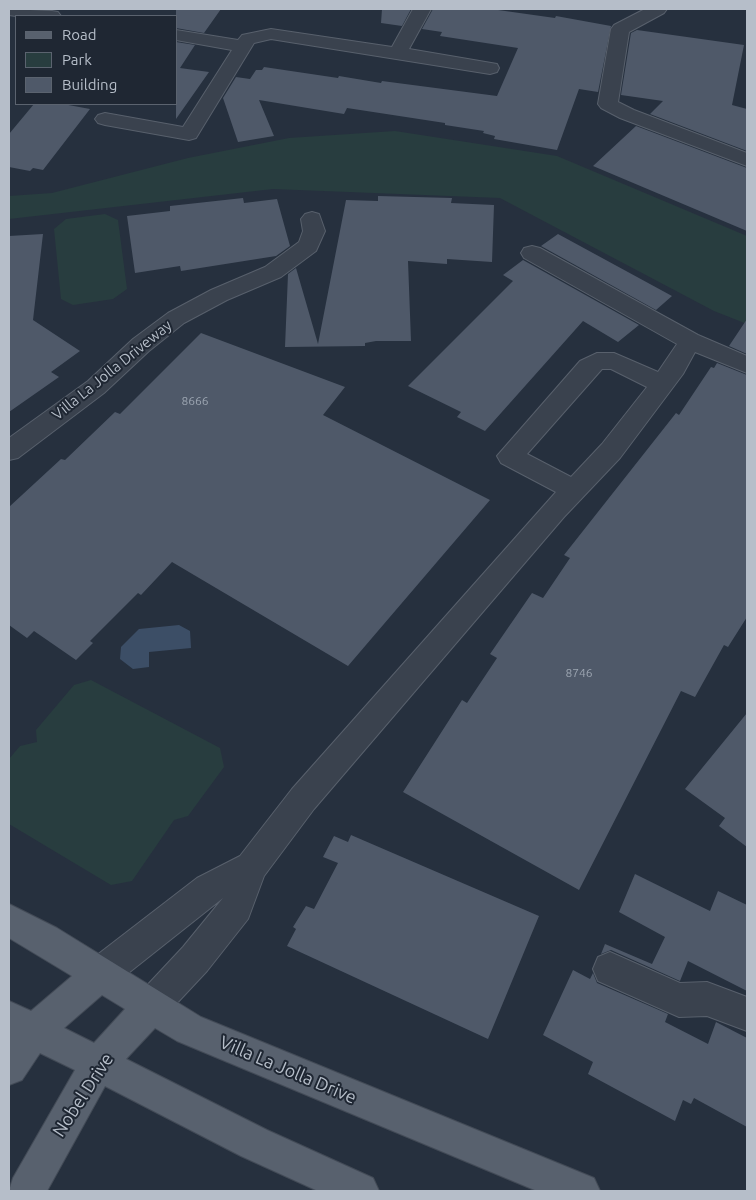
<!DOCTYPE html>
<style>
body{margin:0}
#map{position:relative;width:756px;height:1200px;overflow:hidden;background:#26303e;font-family:Ubuntu,sans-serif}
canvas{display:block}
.frame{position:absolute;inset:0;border:10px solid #b6bec9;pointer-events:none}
.legend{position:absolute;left:15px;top:15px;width:162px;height:90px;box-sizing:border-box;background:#1f2733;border:1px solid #5b636f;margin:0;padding:6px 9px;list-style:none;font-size:15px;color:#b6bec9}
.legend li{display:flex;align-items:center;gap:10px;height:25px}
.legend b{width:25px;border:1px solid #5b636f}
</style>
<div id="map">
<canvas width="756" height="1200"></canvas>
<div class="frame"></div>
<ul class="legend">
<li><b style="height:6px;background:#58616e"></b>Road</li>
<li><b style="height:14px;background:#283d3f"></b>Park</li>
<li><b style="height:14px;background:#4f5969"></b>Building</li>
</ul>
</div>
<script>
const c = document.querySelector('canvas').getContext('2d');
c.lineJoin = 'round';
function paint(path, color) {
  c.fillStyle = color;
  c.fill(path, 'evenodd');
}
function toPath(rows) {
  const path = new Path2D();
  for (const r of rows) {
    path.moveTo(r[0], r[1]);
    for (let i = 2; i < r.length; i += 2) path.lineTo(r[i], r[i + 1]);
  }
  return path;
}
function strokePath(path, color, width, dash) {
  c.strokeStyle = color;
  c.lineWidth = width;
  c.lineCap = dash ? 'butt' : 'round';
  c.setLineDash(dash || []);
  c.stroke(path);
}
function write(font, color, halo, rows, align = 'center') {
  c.font = font + ' Ubuntu,sans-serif';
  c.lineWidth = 4;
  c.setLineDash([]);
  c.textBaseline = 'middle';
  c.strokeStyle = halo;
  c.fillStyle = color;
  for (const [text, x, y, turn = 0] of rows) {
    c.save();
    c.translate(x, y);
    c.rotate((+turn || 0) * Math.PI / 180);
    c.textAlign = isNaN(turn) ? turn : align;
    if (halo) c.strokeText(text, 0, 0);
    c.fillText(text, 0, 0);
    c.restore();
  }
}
paint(toPath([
 [395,131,557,156,747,236,747,324,714,311,500,198,273,189,9,219,9,196,52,193,188,158,289,138],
 [105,214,118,220,127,289,113,299,73,305,61,299,54,229,66,219],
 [91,680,220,748,224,767,188,816,174,820,132,881,111,885,9,824,9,759,20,746,37,742,36,730,74,685]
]), '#283d3f');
paint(toPath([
 [179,625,190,631,191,648,149,652,149,667,133,669,120,659,121,647,139,629]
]), '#3c4e66');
paint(toPath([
 [176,9,221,9,204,33,176,28],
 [382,9,411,9,402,26,381,23],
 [433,9,491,9,555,18,556,16,611,26,598,92,579,89,557,150,494,139,495,136,483,133,484,131,445,125,445,123,347,108,344,114,259,100,274,136,238,142,223,98,236,77,250,79,256,70,262,70,264,67,338,78,339,76,381,83,382,81,497,96,518,48,440,36,442,32,422,29],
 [637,30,744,45,732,105,747,109,747,151,650,114,663,101,621,95,631,33],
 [176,42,195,45,180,68,209,72,176,119],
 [34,104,63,104,90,109,43,170,33,168,30,171,9,167,9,134],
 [636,126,747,168,747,231,593,166],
 [378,196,452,198,451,203,494,205,492,262,447,259,447,264,408,261,411,341,376,341,365,343,365,346,285,347,288,274,296,268,318,344,346,200,378,201],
 [243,198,244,203,277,199,290,246,276,256,181,271,180,266,135,273,127,216,170,211,170,206],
 [43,234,33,320,80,351,51,372,59,377,9,412,9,236],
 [558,234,672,296,656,310,541,246],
 [523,260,639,325,618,342,583,321,485,431,457,417,461,412,408,386,513,281,503,275],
 [747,319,747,354,729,346],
 [201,333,345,387,323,415,490,500,348,666,172,562,141,595,138,593,90,641,93,643,76,660,34,631,27,638,9,625,9,507,61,459,65,460,115,412,120,414],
 [717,363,747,375,747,617,728,647,724,645,695,697,681,691,579,890,403,792,462,700,467,703,497,658,490,654,532,593,543,598,570,558,564,555,676,413,679,415,711,367,714,368],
 [747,713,747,847,719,826,725,818,685,789],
 [351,835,539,916,488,1039,287,946,296,929,293,927,306,906,314,909,338,863,323,857,334,836,348,842],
 [635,874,710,911,718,891,747,905,747,991,688,961,680,981,611,950,601,954,605,944,652,964,665,937,619,912],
 [573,970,590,979,593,973,597,983,668,1014,665,1022,708,1044,716,1022,747,1038,747,1127,694,1098,691,1104,683,1100,675,1121,588,1074,593,1062,543,1035]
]), '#4f5969');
const minor = toPath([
 [9,9,52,11,58,12,61,16,16,16,9,15,9,9],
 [413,9,431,9,409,49,497,64,499,68,497,72,490,74,271,39,254,43,196,138,189,140,105,125,98,123,95,119,98,115,105,113,183,127,232,50,176,40,176,30,238,40,242,35,271,29,392,47,413,9],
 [645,9,667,9,664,13,629,32,618,102,634,110,747,153,747,166,620,118,601,108,598,104,611,29,614,25,645,9],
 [312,212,319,214,325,231,316,251,281,277,227,300,184,323,149,351,104,393,18,458,9,460,9,438,88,381,133,339,168,313,211,290,265,267,299,242,303,231,301,219,305,214,312,212],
 [532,246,540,248,698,335,747,356,747,373,695,352,683,374,620,458,564,517,314,809,264,876,248,919,207,971,163,1018,151,1023,139,1018,134,1006,139,994,183,947,223,898,112,986,100,991,88,986,83,974,88,962,197,878,240,856,292,789,556,492,501,463,497,456,580,361,597,353,614,353,658,372,677,344,524,258,521,253,524,248,532,246],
 [602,369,611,369,647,387,602,444,571,477,527,454,602,369],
 [610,952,680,983,707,982,747,997,747,1031,707,1016,679,1017,598,981,593,969,598,957,610,952]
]);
const major = toPath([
 [9,904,57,928,201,1017,594,1178,600,1191,537,1191,177,1041,155,1028,126,1059,267,1130,373,1178,379,1191,318,1191,241,1156,105,1086,47,1191,9,1191,13,1178,75,1070,40,1053,22,1080,9,1085,9,1001,31,1011,72,976,9,938,9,904],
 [102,995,125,1009,94,1043,64,1028,102,995]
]);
strokePath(minor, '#58606c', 2);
strokePath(major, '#434b57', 2);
paint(minor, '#3a424e');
paint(major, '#58616e');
write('12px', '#9ca5b1', null, [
 ["8666",195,401],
 ["8746",579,673]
]);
write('15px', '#b6bec9', '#1f2733', [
 ["Villa La Jolla Driveway",112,370,-39]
]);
write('18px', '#b6bec9', '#1f2733', [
 ["Villa La Jolla Drive",288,1070,23],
 ["Nobel Drive",83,1095,-57]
]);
</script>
